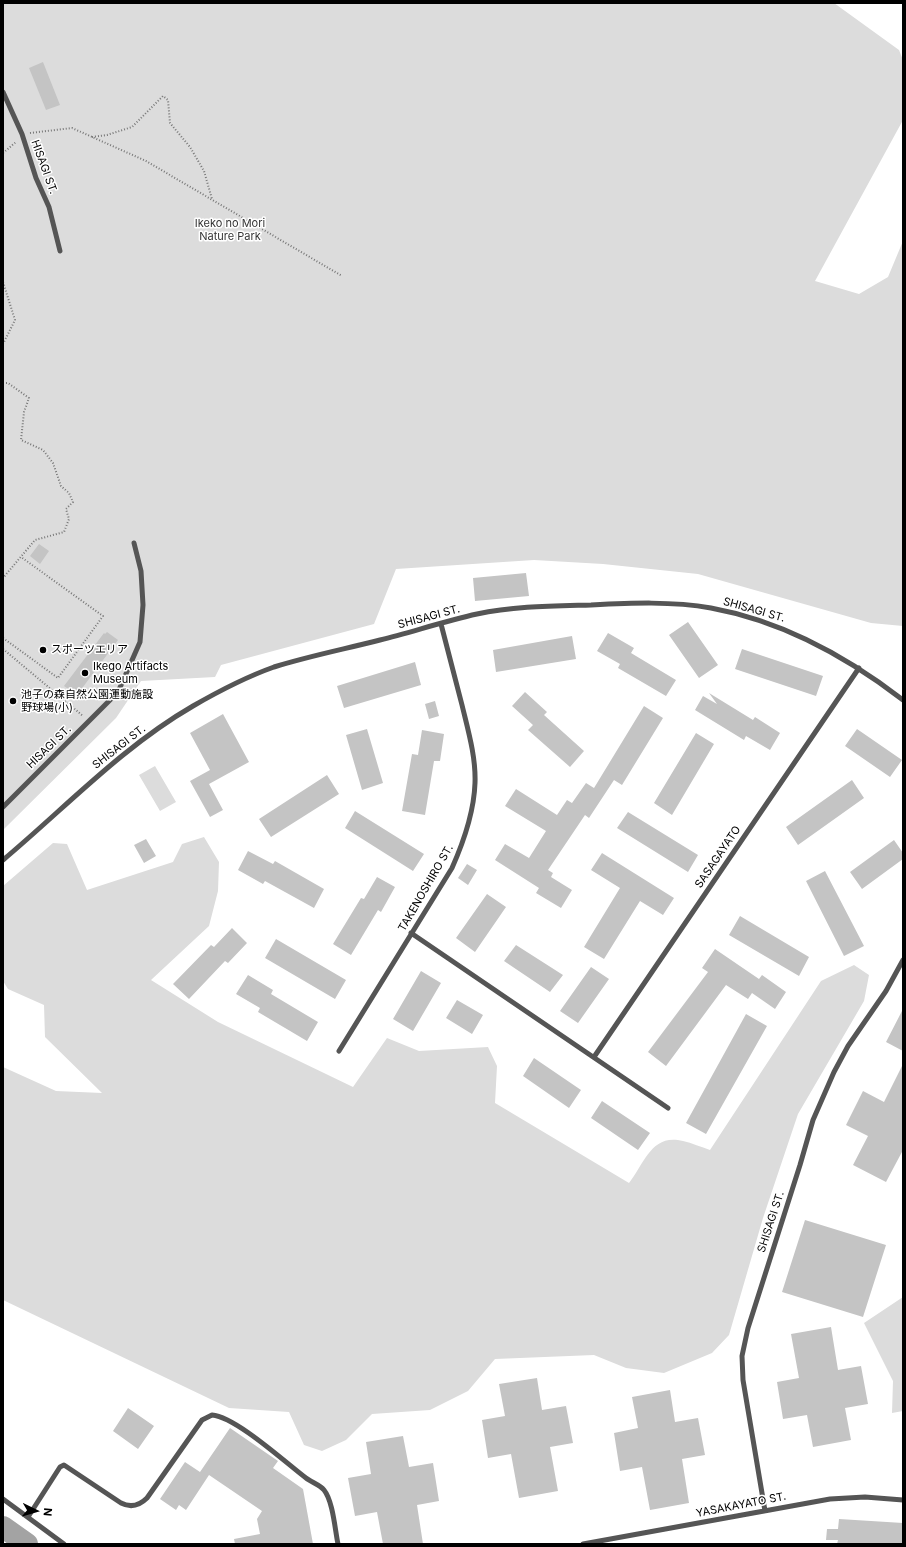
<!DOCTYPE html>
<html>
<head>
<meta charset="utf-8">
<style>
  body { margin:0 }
  #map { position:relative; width:906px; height:1547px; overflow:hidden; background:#fff; font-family:Inter,sans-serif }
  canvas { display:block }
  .frame { position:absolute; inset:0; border:4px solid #000; pointer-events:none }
  .north { position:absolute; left:16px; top:1491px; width:40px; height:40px; -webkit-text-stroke:3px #fff; paint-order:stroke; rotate:95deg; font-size:11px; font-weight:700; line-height:16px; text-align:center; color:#000 }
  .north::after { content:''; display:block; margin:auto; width:14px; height:18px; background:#000; clip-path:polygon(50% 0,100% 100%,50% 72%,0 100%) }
</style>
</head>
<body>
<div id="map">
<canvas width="906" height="1547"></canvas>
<div class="frame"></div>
<div class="north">N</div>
</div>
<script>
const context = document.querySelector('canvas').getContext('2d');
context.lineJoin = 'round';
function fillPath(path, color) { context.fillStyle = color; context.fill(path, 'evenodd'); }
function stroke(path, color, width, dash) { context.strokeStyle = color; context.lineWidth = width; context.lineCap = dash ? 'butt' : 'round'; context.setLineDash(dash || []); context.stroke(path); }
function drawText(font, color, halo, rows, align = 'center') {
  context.font = font + ' Inter,"Noto Sans JP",sans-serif'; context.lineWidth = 3; context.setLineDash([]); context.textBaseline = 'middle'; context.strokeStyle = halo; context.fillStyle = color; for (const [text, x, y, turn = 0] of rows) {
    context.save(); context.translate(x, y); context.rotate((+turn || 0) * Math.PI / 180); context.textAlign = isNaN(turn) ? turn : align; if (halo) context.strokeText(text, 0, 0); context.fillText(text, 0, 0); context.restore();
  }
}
const green = new Path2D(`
  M3 3H834L899 50 903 60V120L815 281 859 294 888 277 903 241V626L871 623 698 574 603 564 534 560 396 569 374 624 221 665 215 677 141 681 116 718 3 830Z
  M155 766 176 802 160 811 139 775Z
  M204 837 219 862 218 891 209 926 151 980 218 1022 353 1087 387 1038 419 1051 488 1047 497 1066 495 1103 629 1183C645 1162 652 1133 683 1141 692 1143 701 1147 710 1150L821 981 854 965 869 975 864 1001 798 1114 763 1218 729 1335 712 1353 664 1373 626 1368 594 1355 495 1359 468 1391 430 1410 372 1414 346 1440 322 1451 304 1445 289 1412 229 1408 3 1300V1067L56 1091 102 1093 45 1037 44 1005 8 989 3 981V886L53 843 67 844 87 890 173 862 182 844Z
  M903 1297V1411L892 1413 893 1381 864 1323Z`);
const river = new Path2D(`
  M3 1527 27 1544`);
const building = new Path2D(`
  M43 62 60 105 46 110 29 68Z
  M39 544 49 551 40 564 30 556Z
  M526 573 529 596 475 601 473 578Z
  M688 622 718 665 699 678 669 635Z
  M107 632 118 640 77 695 64 686 104 633 105 634Z
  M608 633 634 648 631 653 676 680 666 696 618 668 620 664 597 651Z
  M572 636 576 659 496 672 493 650Z
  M742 649 823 676 816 696 735 669Z
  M415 662 421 685 344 708 337 686Z
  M525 692 547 712 544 715 584 751 570 767 528 730 533 725 512 706Z
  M709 693 753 720 755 717 780 733 770 750 746 736 744 740 695 710 703 696 717 704Z
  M435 701 439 716 429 719 425 704Z
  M644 706 663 718 622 785 614 780 589 818 585 815 548 870 553 873 551 877 572 890 561 908 536 893 539 888 495 860 505 844 529 858 546 831 505 806 516 789 557 815 567 800 572 803 586 783 594 788Z
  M223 714 249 762 209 784 223 810 210 817 190 781 210 770 190 733Z
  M367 729 383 783 362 790 346 735Z
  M857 729 902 760 890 777 845 746Z
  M422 730 444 734 440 761H434L425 815 402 811 412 754 418 755Z
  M696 733 714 744 672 815 654 803Z
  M327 775 339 794 271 837 259 819Z
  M852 780 864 798 798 845 786 827Z
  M355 811 424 854 413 871 345 828Z
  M628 812 698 855 688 872 617 828Z
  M146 839 156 856 144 863 134 845Z
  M894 840 903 853V859L862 889 850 872Z
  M248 851 273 864 275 861 324 889 314 908 265 881 263 884 238 870Z
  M602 853 674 898 663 915 640 901 604 959 584 947 620 888 591 870Z
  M467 864 477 870 468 885 458 878Z
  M825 871 864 946 844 956 806 881Z
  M377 877 395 887 381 912 378 910 351 955 333 944 361 898 364 899Z
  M487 894 506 907 475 952 456 938Z
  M740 916 809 957 799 976 729 935Z
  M232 928 247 943 228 963 225 961 189 999 173 984 211 945 214 947Z
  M276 939 346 980 335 999 265 958Z
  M516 945 563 975 550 992 504 961Z
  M715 949 759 979 762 975 786 992 775 1009 752 993 748 999 726 985 666 1066 648 1052 708 972 702 968Z
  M591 967 609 979 578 1023 560 1011Z
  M421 971 441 983 413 1031 393 1019Z
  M248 975 273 990 271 994 318 1022 307 1041 258 1012 260 1008 236 994Z
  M457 1000 483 1015 472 1034 446 1018Z
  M903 1009V1051L886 1042Z
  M746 1014 767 1026 706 1134 686 1123Z
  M534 1058 581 1090 569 1108 523 1076Z
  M903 1064V1150L886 1182 853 1165 868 1136 846 1125 863 1091 884 1102Z
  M602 1101 650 1133 638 1150 591 1118Z
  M805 1220 886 1245 863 1317 782 1292Z
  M831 1327 838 1370 861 1366 868 1404 845 1408 851 1440 813 1447 807 1415 783 1419 777 1382 799 1378 791 1334Z
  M537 1378 542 1410 566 1406 573 1443 550 1447 558 1491 519 1498 511 1454 488 1458 482 1420 505 1416 499 1384Z
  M670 1390 675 1422 698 1418 705 1455 682 1459 689 1503 650 1510 642 1467 620 1471 614 1433 638 1428 632 1397Z
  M128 1408 154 1426 138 1449 113 1431Z
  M230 1428 278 1461 273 1468 303 1489 313 1544H235L234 1539 260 1534 257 1519 262 1511 209 1475 186 1510 179 1505 176 1510 160 1499 185 1462 200 1472Z
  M403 1436 409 1467 433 1463 439 1501 417 1505 423 1544H383L377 1512 355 1516 348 1478 371 1474 366 1442Z
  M839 1519 903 1523V1544H837L838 1540H826L827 1529H838Z`);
const path = new Path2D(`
  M30 133 72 128 146 161 342 276
  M92 137 107 135 132 127 163 96 168 100 170 123 190 147 204 171 212 199
  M3 153 16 142
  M3 282 15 320 3 344
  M3 383H8L29 398 24 412 21 440 43 450 53 463 61 486 69 493 73 502 66 509 69 519 64 532 35 540 3 578
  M3 638 58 678 103 616 21 557
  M3 649 83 716`);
const lane = new Path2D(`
  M3 92 22 134 36 178 49 207 60 251
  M3 807 118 692 140 642 143 605 141 571 134 543
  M3 860C65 808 122 747 193 706 219 691 246 677 274 667 309 656 345 649 380 640 412 632 445 621 477 614 514 606 553 606 591 605 631 603 672 601 711 608 782 621 846 656 903 700
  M411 933 668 1108
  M339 1051 452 868C464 841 474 813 475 783 476 757 468 730 462 705 455 678 448 651 441 624
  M594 1057 859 668
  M3 1499 64 1544
  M765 1511 743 1380 742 1356 748 1328 800 1165 813 1120 834 1072 848 1046 886 991 903 960
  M28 1517 60 1467 64 1465 121 1503C131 1508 139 1506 147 1498L202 1420 212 1415C236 1417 286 1463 306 1478 311 1482 320 1485 324 1490 333 1501 335 1530 338 1544
  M583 1544 830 1499 865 1497 903 1500`);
const markers = [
  [43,650,4,"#000"],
  [85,673,4,"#000"],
  [13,701,4,"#000"]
];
const streetNames = [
  ["HISAGI ST.",44,167,70],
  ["SHISAGI ST.",754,610,16],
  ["SHISAGI ST.",429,617,-15],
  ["HISAGI ST.",49,747,-44],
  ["SHISAGI ST.",119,747,-38],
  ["SASAGAYATO",718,857,-56],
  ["TAKENOSHIRO ST.",426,888,-60],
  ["SHISAGI ST.",771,1222,-72],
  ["YASAKAYATO ST.",741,1505,-11]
];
const parkNames = [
  ["Ikeko no Mori",230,224],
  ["Nature Park",230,237]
];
const poiNames = [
  ["スポーツエリア",51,650],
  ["Ikego Artifacts",93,667],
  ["Museum",93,680],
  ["池子の森自然公園運動施設",21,695],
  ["野球場(小)",21,708]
];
fillPath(green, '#dcdcdc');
stroke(river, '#a3a3a3', 22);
fillPath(building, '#c4c4c4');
stroke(path, '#777', 2, [1, 2]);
stroke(lane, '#555', 5);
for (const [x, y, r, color] of markers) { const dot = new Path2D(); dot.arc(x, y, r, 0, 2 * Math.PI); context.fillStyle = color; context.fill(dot); stroke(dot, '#fff', 1.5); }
drawText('11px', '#000', '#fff', streetNames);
drawText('11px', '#333', '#fff', parkNames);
drawText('11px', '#000', '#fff', poiNames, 'left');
</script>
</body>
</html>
